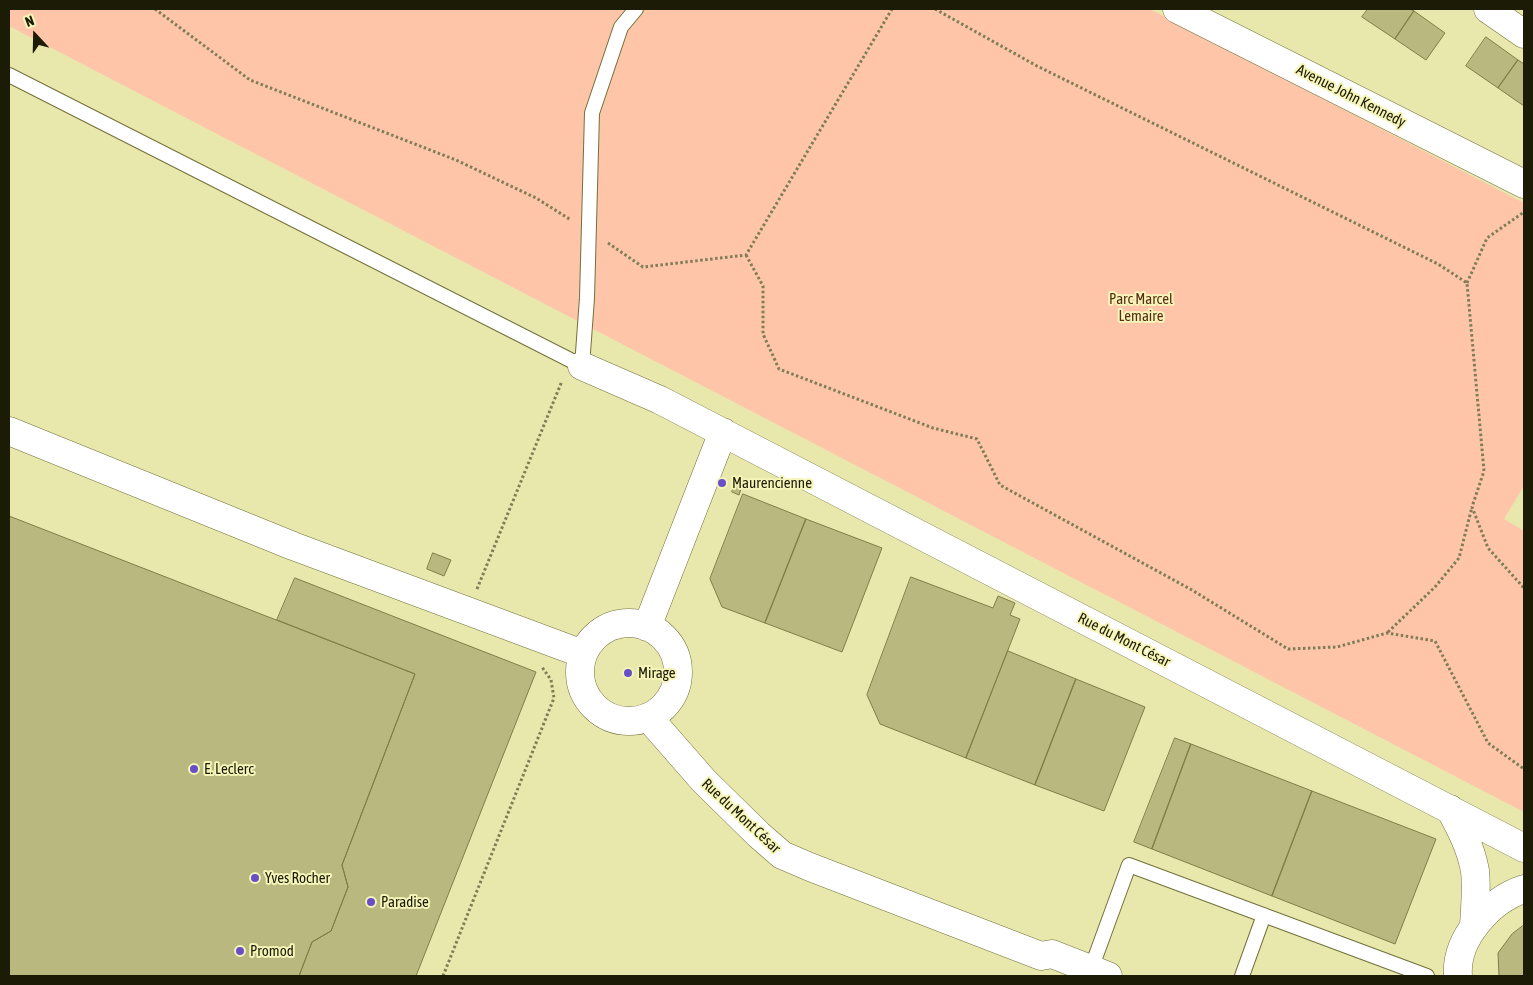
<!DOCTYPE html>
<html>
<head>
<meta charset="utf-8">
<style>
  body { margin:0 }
  #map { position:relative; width:1533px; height:985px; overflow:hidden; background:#e8e8ad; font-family:"Asap Condensed",sans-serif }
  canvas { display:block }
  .frame { position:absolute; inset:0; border:10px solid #1c1b05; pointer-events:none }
  .north { position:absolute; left:10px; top:10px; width:50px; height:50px; -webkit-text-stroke:4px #f5f5ba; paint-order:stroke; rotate:339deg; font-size:14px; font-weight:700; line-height:20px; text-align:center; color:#1c1b05 }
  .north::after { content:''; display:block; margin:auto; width:18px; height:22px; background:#1c1b05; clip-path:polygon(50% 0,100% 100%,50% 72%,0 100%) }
</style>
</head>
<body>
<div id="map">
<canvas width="1533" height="985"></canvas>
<div class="frame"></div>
<div class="north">N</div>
</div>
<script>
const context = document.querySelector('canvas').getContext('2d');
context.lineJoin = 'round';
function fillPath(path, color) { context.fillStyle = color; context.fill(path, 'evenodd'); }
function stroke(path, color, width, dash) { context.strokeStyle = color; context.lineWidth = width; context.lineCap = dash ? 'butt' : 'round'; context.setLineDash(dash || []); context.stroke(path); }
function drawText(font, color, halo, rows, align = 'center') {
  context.font = font + ' "Asap Condensed",sans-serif'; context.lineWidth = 4; context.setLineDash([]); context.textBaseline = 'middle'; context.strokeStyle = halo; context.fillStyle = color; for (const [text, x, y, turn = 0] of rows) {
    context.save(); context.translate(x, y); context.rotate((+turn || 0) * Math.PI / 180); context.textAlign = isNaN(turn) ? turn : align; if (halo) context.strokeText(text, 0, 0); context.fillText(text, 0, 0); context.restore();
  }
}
const green = new Path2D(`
  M9 9H1150L1524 203V486L1504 519 1524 531V812L9 26Z`);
const building = new Path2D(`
  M1368 9H1410L1414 11 1395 39 1362 17Z
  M1414 11 1445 33 1426 60 1395 39Z
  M1486 37 1518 60 1498 88 1466 66Z
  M1518 60 1524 64V106L1498 88Z
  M737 478 744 480 739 495 732 492Z
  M743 494 806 519 765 623 722 607 710 579Z
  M9 516 415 674 342 865 348 887 331 931 312 942 299 976H9Z
  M806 519 882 548 842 652 765 623Z
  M433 553 451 560 444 576 427 569Z
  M911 577 993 608 998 596 1015 603 1010 615 1020 619 966 758 880 724 867 695Z
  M295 578 536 672 416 976H299L312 942 331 931 348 887 342 865 415 674 277 620Z
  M1008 651 1076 679 1035 785 966 758Z
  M1076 679 1145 707 1104 811 1035 785Z
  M1175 738 1191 744 1152 849 1134 842Z
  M1191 744 1312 791 1272 896 1152 849Z
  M1312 791 1436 839 1395 944 1272 896Z
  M1523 926 1524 927V976H1499L1498 953 1512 934Z`);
const path = new Path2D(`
  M155 9 250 80 456 160 536 198 571 220
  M935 9 1037 66 1438 264 1467 283 1484 471 1472 507 1488 548 1524 588
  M608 243 643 267 746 255 892 9
  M746 255 763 286V334L779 369 933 428 977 439 1000 485 1192 590 1288 649 1337 647 1387 633 1435 641 1488 743 1524 769
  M1467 283 1487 238 1524 212
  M477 589 562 381
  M1388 632 1435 587 1459 558 1472 507
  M443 976 554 698 551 680 542 667`);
const service = new Path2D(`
  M9 75 582 366 587 298 592 113 621 27 636 9
  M1091 969 1129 865 1427 976
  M1242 976 1264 915`);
const minor = new Path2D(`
  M1177 9 1524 184
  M1488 9 1524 34
  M582 366 660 400 1524 848
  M9 431 293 546 583 654
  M580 672a49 49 0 1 1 98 0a49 49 0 1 1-98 0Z
  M647 627 723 432
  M648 717 704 781 759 835 782 855 810 867 1041 956 1052 954 1108 976
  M1450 809C1461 829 1471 848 1475 871 1477 888 1475 908 1474 926
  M1458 976C1455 939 1490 900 1524 889`);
const markers = [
  [722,483,5,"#684fc8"],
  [628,673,5,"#684fc8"],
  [194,769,5,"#684fc8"],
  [255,878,5,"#684fc8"],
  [371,902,5,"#684fc8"],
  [240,951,5,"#684fc8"]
];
const streetNames = [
  ["Avenue John Kennedy",1351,96,27],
  ["Rue du Mont César",1124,640,27],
  ["Rue du Mont César",741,816,43]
];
const parkNames = [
  ["Parc Marcel",1141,299],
  ["Lemaire",1141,316]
];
const poiNames = [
  ["Maurencienne",732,483],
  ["Mirage",638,673],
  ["E. Leclerc",204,769],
  ["Yves Rocher",265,878],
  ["Paradise",381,902],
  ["Promod",250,951]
];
fillPath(green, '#fec5a9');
fillPath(building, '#b8b87f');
stroke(building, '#7f7e47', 1);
stroke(service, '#72713b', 16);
stroke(minor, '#72713b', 29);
stroke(path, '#7e7d56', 3, [2.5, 2.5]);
stroke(service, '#fff', 14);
stroke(minor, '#fff', 28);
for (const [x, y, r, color] of markers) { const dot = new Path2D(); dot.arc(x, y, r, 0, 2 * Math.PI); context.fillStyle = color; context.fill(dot); stroke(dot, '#f5f5ba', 2); }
drawText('15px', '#1c1b05', '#f5f5ba', streetNames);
drawText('15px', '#592c13', '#f5f5ba', parkNames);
drawText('15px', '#1c1b05', '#f5f5ba', poiNames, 'left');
</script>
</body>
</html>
